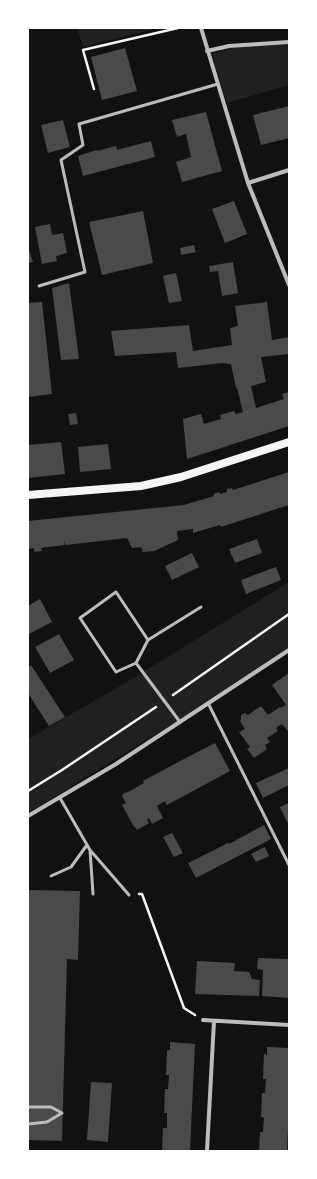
<!DOCTYPE html>
<html>
<head>
<meta charset="utf-8">
<style>
  body { margin:0 }
  #map { position:relative; width:317px; height:1179px; overflow:hidden; background:#111; font-family:Karla,sans-serif }
  canvas { display:block }
  .frame { position:absolute; inset:0; border:29px solid #fff; pointer-events:none }
</style>
</head>
<body>
<div id="map">
<canvas width="317" height="1179"></canvas>
<div class="frame"></div>
</div>
<script>
const context = document.querySelector('canvas').getContext('2d');
context.lineJoin = 'round';
function fillPath(path, color) { context.fillStyle = color; context.fill(path, 'evenodd'); }
function stroke(path, color, width, dash) { context.strokeStyle = color; context.lineWidth = width; context.lineCap = dash ? 'butt' : 'round'; context.setLineDash(dash || []); context.stroke(path); }
const green = new Path2D(`
  M77 28H158L83 47Z
  M289 44V85L227 103 212 54 230 48Z
  M289 582V648L185 716 28 813V739L132 679Z`);
const building = new Path2D(`
  M125 48 137 91 102 100 91 57Z
  M289 106V138L261 145 253 115Z
  M206 112 222 171 182 182 176 162 191 157 186 134 177 137 172 120Z
  M63 120 70 147 48 153 41 125Z
  M151 141 155 157 83 176 78 156 97 150V151L116 146 117 150Z
  M234 201 247 234 225 243 212 209Z
  M143 211 153 263 102 275 89 222Z
  M50 224 52 235 63 233 67 253 56 256 57 261 42 264 35 227Z
  M194 245 196 252 181 255 180 248Z
  M28 247 33 262 28 263Z
  M233 262 238 293 222 296 218 271 210 272 209 266Z
  M176 273 182 301 169 303 163 276Z
  M69 283 79 359 61 360 52 288Z
  M42 302 52 394 28 397V303Z
  M267 302 272 340 289 337V354L261 357 266 382 251 386 256 408 284 399 282 394 289 392V426L187 459 183 419 201 414 204 424 221 419 220 415 234 411 236 414 243 412 237 388H236L231 364 222 363 178 368 176 352 115 356 111 331 189 325 193 351 232 345 230 328 238 326 235 306Z
  M76 413 78 424 70 425 68 414Z
  M61 442 65 474 28 478V445Z
  M108 444 111 469 80 472 78 447Z
  M289 472V505L221 527 220 525 193 533V529L177 531 178 540 154 551 143 552 141 547 132 548 127 538 65 545 64 540V545L41 548 42 551 34 552V548L28 549V521L184 505 214 496V494L219 492 220 494 227 492V489L232 488 233 490Z
  M257 539 262 553 235 563 229 549Z
  M192 553 199 567 172 580 165 566Z
  M276 567 281 580 246 594 241 580Z
  M40 599 52 622 29 634 28 606Z
  M59 634 74 660 50 673 35 647Z
  M31 665 65 717 49 726 28 693V668Z
  M289 673V732L282 724 276 728 278 731 267 738 270 742 265 745 267 749 254 758 247 749 250 747 239 732 245 729 240 721 241 720V715L245 713 248 715 261 706 268 715 280 707 281 708 286 705 272 685Z
  M215 743 230 771 167 805 165 801 157 806 163 818 152 824 149 818 147 820 149 823 137 830 135 827H134L122 805 126 803 122 796 123 794 132 790 144 783 143 781 184 759Z
  M289 768V785L263 798 256 783Z
  M289 803V826L280 807Z
  M264 825 271 839 196 878 188 863 228 843 229 844Z
  M172 833 183 853 174 857 163 837Z
  M265 847 269 856 256 862 251 854Z
  M28 890 80 891 78 960 67 959 62 1141 28 1140Z
  M258 958 289 959V998L262 996 263 970 257 969Z
  M197 961 235 963 234 971 249 972 252 979 260 980 259 996 195 994Z
  M170 1042 195 1044 190 1151H162L163 1128H167V1113H164L165 1089H168L169 1075H166L167 1050H170Z
  M267 1047 289 1048V1105L287 1151H259L260 1132H263L264 1118 261 1117 262 1093H265L266 1079H263L264 1054 267 1055Z
  M91 1082 112 1083 108 1142 87 1140Z`);
const path = new Path2D(`
  M94 89 83 50 178 28
  M173 695 289 614
  M28 791 62 770 156 707
  M139 894H142L184 1008 195 1015`);
const service = new Path2D(`
  M39 286 85 272 61 160 83 145 79 124 218 84
  M148 640 116 592 80 618 116 672 136 663 180 722
  M136 663 148 640 201 607
  M208 703 289 865
  M60 798 90 850 129 895
  M90 850 93 894
  M51 876 71 867 87 845
  M28 1107H51L62 1113
  M28 1124 47 1122 62 1113`);
const minor = new Path2D(`
  M201 28 248 183 289 285
  M207 51 229 46 289 42
  M248 183 289 170
  M28 816 116 764 289 650
  M203 1020 289 1025
  M207 1151 214 1021`);
const secondary = new Path2D(`
  M28 495 141 486 181 477 289 442`);
fillPath(green, '#202020');
fillPath(building, '#4a4a4a');
stroke(path, '#f5f5f5', 2.5);
stroke(service, '#bcbcbc', 3);
stroke(minor, '#bcbcbc', 4);
stroke(secondary, '#f5f5f5', 8);
</script>
</body>
</html>
